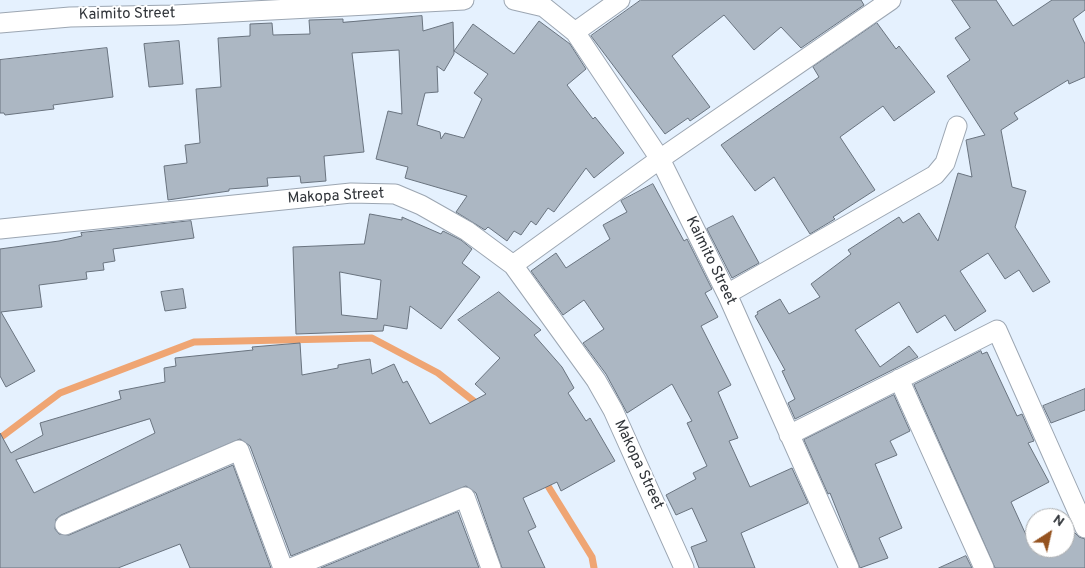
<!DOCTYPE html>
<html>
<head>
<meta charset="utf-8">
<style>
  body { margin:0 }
  #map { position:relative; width:1085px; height:568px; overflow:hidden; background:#e5f1fe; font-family:Overpass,sans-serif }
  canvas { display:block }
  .north { position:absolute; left:1025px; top:508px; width:50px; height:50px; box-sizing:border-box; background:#fff; border:1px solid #acaeb0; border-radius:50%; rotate:35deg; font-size:14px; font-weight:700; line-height:20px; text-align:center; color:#303439 }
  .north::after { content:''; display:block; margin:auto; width:18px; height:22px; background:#955320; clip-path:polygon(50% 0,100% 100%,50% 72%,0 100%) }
</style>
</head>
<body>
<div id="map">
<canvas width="1085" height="568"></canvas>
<div class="north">N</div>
</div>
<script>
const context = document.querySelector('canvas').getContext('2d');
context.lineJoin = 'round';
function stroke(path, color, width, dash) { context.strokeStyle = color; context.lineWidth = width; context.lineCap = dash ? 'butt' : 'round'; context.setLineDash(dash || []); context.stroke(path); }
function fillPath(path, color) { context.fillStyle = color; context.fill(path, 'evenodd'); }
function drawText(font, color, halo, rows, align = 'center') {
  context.font = font + ' Overpass,sans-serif'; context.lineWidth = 4; context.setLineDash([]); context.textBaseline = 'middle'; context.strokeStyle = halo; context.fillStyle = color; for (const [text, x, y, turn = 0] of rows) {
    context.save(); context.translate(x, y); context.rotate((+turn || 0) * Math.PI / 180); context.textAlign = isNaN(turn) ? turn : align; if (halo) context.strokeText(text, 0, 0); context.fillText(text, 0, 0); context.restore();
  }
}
const stream = new Path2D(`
  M0 438 60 393 194 342 372 338 438 373 480 406
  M543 478 592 557 594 568`);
const building = new Path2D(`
  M641 0H861L864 5 801 48 781 27 754 50 724 15 672 56 710 107 690 121 688 118 665 134 591 36Z
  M952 0H996L1013 26 1052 0H1085V10L1073 19 1085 44V77L1069 84 1068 80 1014 113 1018 119 1001 130 1012 187 1026 191 1015 227 1050 282 1033 292 1019 270 1005 279 988 253 960 271 986 311 955 331 945 315 917 333 899 302 855 330 880 367 909 346 918 357 795 419 788 403 795 399 782 371 785 370 755 316 758 314 757 312 780 299 789 314 820 297 811 284 851 254 848 250 899 217 903 223 919 213 938 241 958 173 972 177 966 140 985 135 947 76 970 60 955 38 970 28Z
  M422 16 423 31 453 22 454 54 444 71 437 66 438 92 425 93 417 125 440 132 441 139 445 133 464 138 482 99 474 93 488 74 454 51 473 24 514 54 539 21 570 44 586 69 567 85 593 119 595 117 624 153 594 178 586 168 554 212 548 208 536 225 531 221 521 235 514 231 507 241 488 227 485 230 456 212 467 196 405 178 408 167 376 159 388 111 402 114 399 50 352 53 364 152 324 156 326 181 301 183 300 176 267 178 268 186 229 189V191L168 200 164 166 187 163 185 145 200 143 196 89 221 87 218 38 250 36V24L272 23 273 35 310 34 309 20 343 19V22Z
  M877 23 896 49 899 46 935 92 894 121 883 106 840 137 875 190 833 217 835 219 810 234 774 177 755 191 721 145 819 77 813 67Z
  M179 41 183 84 149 87 144 44Z
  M107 48 113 97 53 105 54 109 5 115 4 113H0V60Z
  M653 184 684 241 687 239 712 289 705 293 718 317 701 326 731 385 718 392 738 438 729 441 750 487 792 468 808 503 741 533 755 568H699L691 547 707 541 692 508 676 515 666 495 696 479 693 473 707 466 687 423 692 421 672 384 627 413 606 374 583 343 604 329 584 300 563 315 531 271 556 253 566 268 610 239 603 225 627 212 621 201Z
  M370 214 402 220V217L441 234 443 231 461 240 472 249 462 263 480 277 441 329 410 306 407 329 384 325 383 331 296 334 293 247 364 244ZM340 272 381 280 377 319 342 315Z
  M733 216 759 263 732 278 707 229Z
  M191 221 194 238 113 249 115 261 103 263 104 270 86 272 87 279 39 285 42 307 1 312 35 371 6 387 0 376V249L59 241 82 236 81 233Z
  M183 289 186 308 165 311 161 292Z
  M499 292 541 330 534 335 562 367 574 388 568 393 586 421 590 418 615 461 561 491 557 482 523 498 536 527 528 531 545 568H502L476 493 466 486 291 556 250 446 240 439 61 515 56 519 55 529 59 534 69 535 233 465 271 568H190L180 544 118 568H0V433L11 453 43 435 40 423 121 399 119 391 165 382 164 368 176 366 175 358 253 350 252 347 300 343 302 375 338 368V365L370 359 372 374 394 364 403 383 407 381 430 424 486 394 475 384 500 358 458 320ZM150 419 155 433 34 493 16 460Z
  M981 351 982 354 987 352 1017 416 1022 414 1034 441 1028 443 1049 482 1011 502 1032 548H1065V537L1075 533 1079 537 1085 539V568H995L914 385Z
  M1085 389V410L1051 423 1043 406Z
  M894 395 910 431 890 441 897 455 875 464 902 528 879 538 888 558 860 568 830 493 828 494 804 440Z
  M458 512 479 568H321Z
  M966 556 972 568H939Z`);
const street = new Path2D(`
  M514 0 544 7 575 32 660 159 727 294 849 568
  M0 23 70 17 175 15 464 0
  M575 32 620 0
  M0 229 351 193 395 194 421 205 467 231 513 265 596 380 613 410 684 568
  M513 265 660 159 891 0
  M727 294 935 175 945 163 957 126
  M899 379 984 568
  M789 435 997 330 1085 528
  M65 525 239 450 283 568
  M291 568 465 497 491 568`);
const streetNames = [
  ["Kaimito Street",127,15,-1],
  ["Makopa Street",336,197,-3],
  ["Kaimito Street",710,261,64],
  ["Makopa Street",638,465,65]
];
stroke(stream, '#efa573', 7);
fillPath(building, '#acb7c3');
stroke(building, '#69737f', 1);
stroke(street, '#9ca6b2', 21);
stroke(street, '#fff', 19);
drawText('15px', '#303439', '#fff', streetNames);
</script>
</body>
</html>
